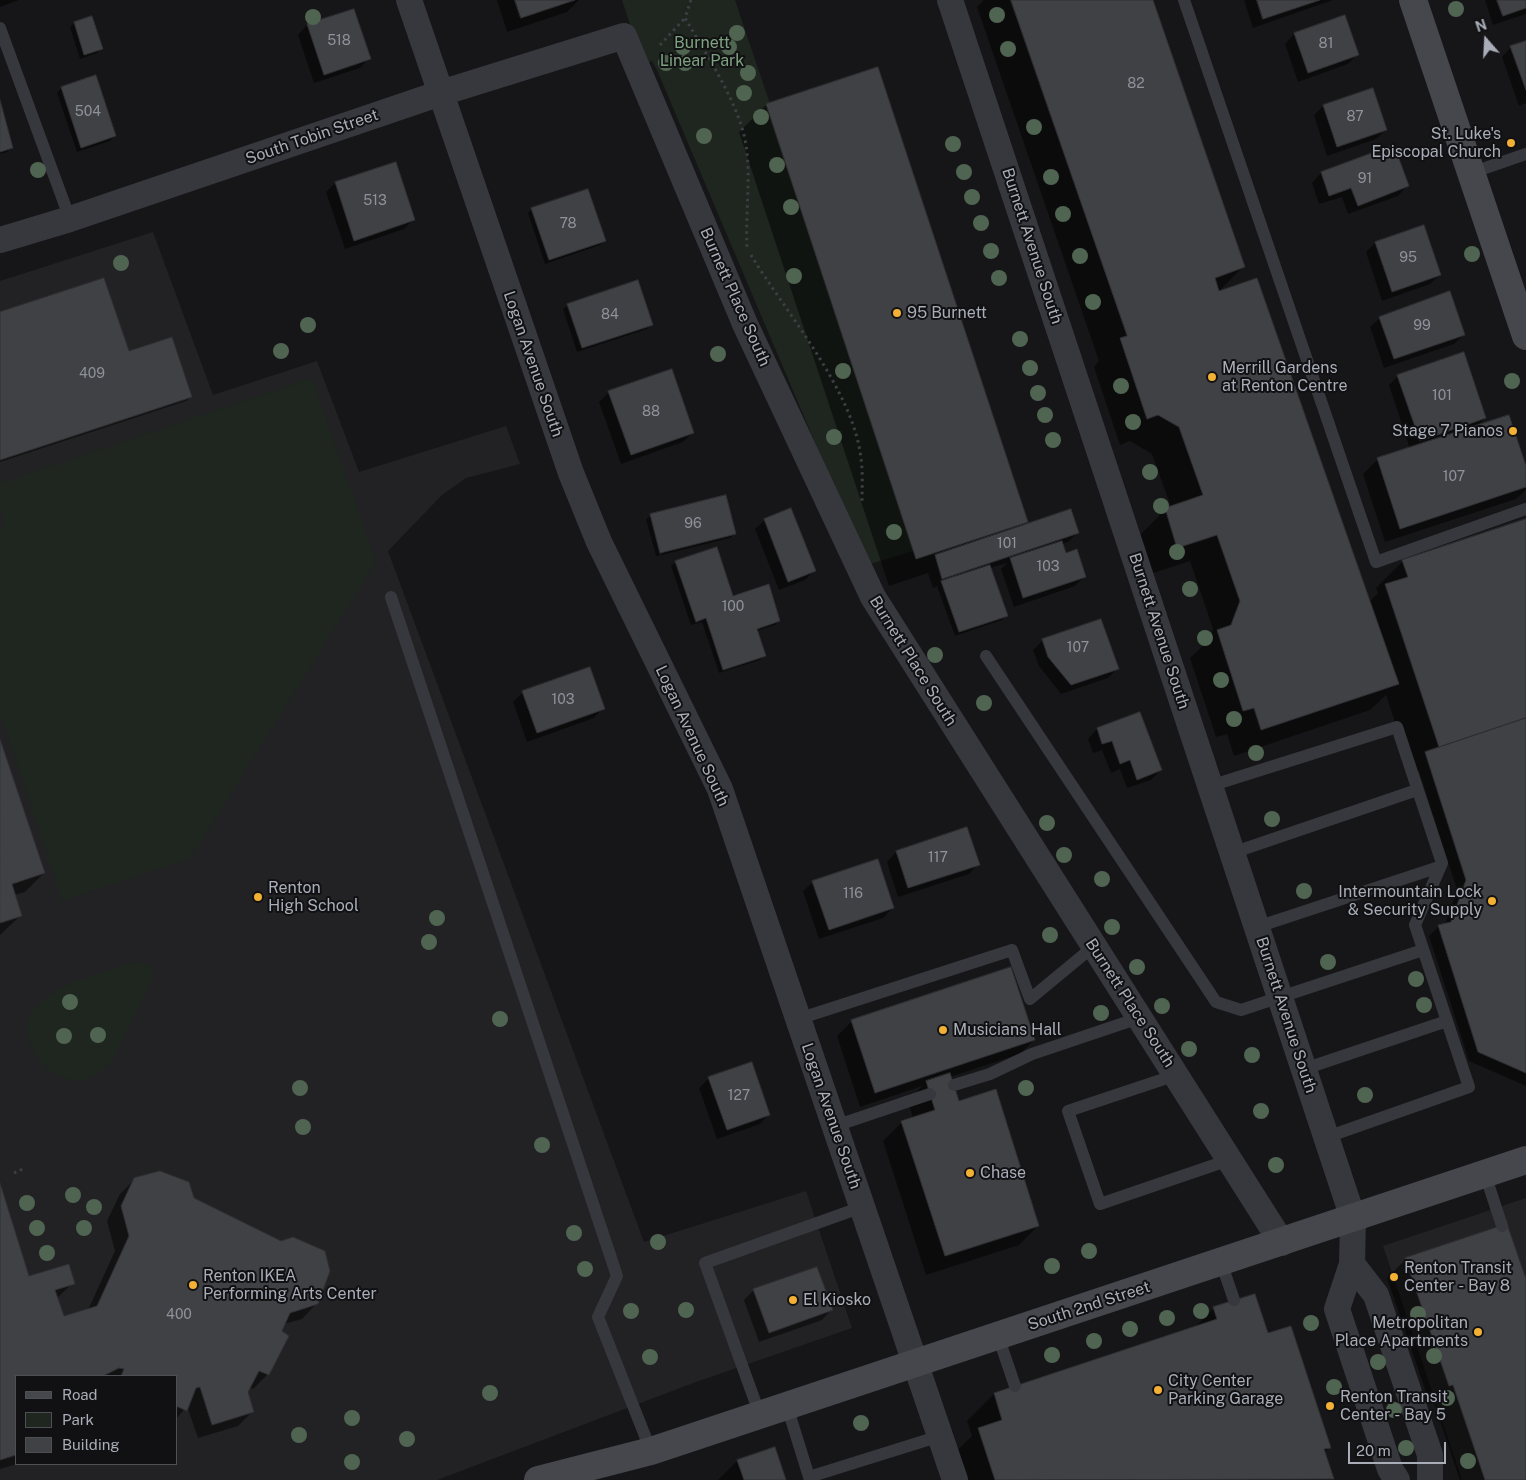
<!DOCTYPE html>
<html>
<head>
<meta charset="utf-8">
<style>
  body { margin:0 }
  #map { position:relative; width:1526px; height:1480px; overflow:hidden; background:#161618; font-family:"Public Sans",sans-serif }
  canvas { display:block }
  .legend { position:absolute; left:15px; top:1375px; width:162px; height:90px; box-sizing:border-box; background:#111113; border:1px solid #4d4f55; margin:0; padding:6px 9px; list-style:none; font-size:15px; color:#a8adb8 }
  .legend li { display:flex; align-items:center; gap:10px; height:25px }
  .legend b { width:25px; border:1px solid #4d4f55 }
  .north { position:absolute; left:1461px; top:15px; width:50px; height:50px; -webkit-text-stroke:4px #111113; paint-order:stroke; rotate:341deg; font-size:14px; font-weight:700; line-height:20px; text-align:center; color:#a8adb8 }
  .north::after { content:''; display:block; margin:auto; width:18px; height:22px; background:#a8adb8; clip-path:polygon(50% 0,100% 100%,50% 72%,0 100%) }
  .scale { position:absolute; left:1348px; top:1442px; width:98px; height:22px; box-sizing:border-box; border:2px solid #a8adb8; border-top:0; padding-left:6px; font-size:15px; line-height:18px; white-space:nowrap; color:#a8adb8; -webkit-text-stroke:4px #111113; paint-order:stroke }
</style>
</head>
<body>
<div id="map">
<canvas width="1526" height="1480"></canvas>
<ul class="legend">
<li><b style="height:6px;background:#45474d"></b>Road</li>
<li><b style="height:14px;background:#1e261f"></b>Park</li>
<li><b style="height:14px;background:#404145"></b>Building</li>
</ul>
<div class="north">N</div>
<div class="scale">20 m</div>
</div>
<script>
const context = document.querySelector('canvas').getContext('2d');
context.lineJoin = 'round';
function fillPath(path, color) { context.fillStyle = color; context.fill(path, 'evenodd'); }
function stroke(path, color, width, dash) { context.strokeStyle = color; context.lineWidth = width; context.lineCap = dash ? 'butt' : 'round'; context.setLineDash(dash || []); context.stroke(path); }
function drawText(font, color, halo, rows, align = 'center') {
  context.font = font + ' "Public Sans",sans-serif'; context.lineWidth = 4; context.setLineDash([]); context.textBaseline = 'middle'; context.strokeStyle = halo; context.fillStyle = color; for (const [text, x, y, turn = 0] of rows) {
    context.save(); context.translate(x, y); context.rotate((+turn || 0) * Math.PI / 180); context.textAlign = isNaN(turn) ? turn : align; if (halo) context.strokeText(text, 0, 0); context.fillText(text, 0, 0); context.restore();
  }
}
const built = new Path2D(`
  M153 232 213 395 317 361 359 472 506 426 520 464 466 478 442 495 388 551 644 1242 806 1191 852 1328 696 1382 437 1480H0V281ZM16 1376H176V1464H16Z
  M1526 1198V1480H1462L1383 1246Z`);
const green = new Path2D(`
  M622 0H735L920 549 867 565 657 70 652 61 643 64Z
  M312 378 376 562 190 859 62 901 0 713V528L5 525 0 507V483Z
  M135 962C144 962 148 964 153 972L151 983 114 1058 105 1069 81 1082C58 1078 45 1071 33 1050 2 993 99 975 135 962Z`);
const shadow = new Path2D(`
  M0 0H19L0 7Z
  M497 0H579L567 12 507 32Z
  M984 0H1152L1243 267 1218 292 1369 602 1378 593 1376 588 1403 561 1526 520V1086L1469 1061 1429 936 1439 926 1445 925 1457 890 1419 771 1412 773 1386 695 1370 710 1234 756 1227 734 1216 737 1190 658 1210 639 1213 629 1190 561 1150 574 1139 536 1166 509 1171 507 1152 454 1130 441 1120 445 1094 367 1099 361 977 7Z
  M1244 0H1333L1253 28Z
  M1485 0H1526V14L1493 25Z
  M353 10 369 58 360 68 314 83 298 35 307 25Z
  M1344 16 1358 54 1348 64 1298 82 1285 44 1294 34Z
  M74 23 101 49 97 53 80 59 70 27Z
  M1526 42V103L1519 106 1502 57 1511 47Z
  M95 77 115 136 110 141 77 152 57 93 61 88Z
  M0 105 12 148 7 152 0 154Z
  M766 105 1027 522 1021 527 1078 532 1068 542 1062 544 1065 554 1085 576 1075 586 1014 607 1001 569 1007 563 990 568 1006 615 1002 620 955 636 937 586 933 588 928 573 889 586 739 132Z
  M1323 106 1386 130 1376 139 1327 156 1314 115Z
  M1393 147 1407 186 1398 196 1348 214 1342 197 1319 204 1312 183 1321 173Z
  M335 183 414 219 404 229 345 249 326 192Z
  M532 209 604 240 600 245 545 264 528 213Z
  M1375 243 1440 275 1430 284 1382 301 1366 252Z
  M568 305 651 325 647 329 577 352 563 309Z
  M0 313 191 397 186 401 0 462Z
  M1380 318 1464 335 1454 344 1384 368 1370 327Z
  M1398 376 1485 418 1475 428 1526 470V490L1516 499 1385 542 1363 474 1377 460 1410 449 1389 385Z
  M609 392 692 433 683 442 621 464 599 402Z
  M651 515 734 534 730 538 662 555Z
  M650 516 660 556H656L646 519Z
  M765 520 814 571 805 580 779 590 755 529Z
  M676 562 732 598 779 621 775 625 756 631 764 655 760 660 719 673 702 622 691 625 671 566Z
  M1043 640 1117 669 1108 678 1061 694 1039 666 1033 650Z
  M523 692 603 708 594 718 527 742 513 702Z
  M1097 729 1161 770 1151 780 1127 788 1120 769 1111 773 1102 750 1093 753 1088 739Z
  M0 742 44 873 25 892 14 895 21 915 0 935Z
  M966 829 978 864 969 874 898 897 887 862 896 852Z
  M813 882 893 908 883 918 819 939 803 891Z
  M1010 968 1034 1040 1020 1054 950 1077 958 1103 1038 1226 1019 1245 926 1275 883 1141 902 1122 913 1118 908 1101 922 1086 860 1107 837 1036 851 1022Z
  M709 1078 769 1114 760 1124 717 1139 699 1088Z
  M135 1179 193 1199 316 1304 302 1319 284 1324 268 1374 253 1389 249 1387 247 1392 252 1412 238 1426 198 1438 187 1406 176 1419V1376H16L17 1464 0 1469V1187L29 1277 73 1283 56 1299 63 1318 88 1310 115 1251 107 1221 120 1194Z
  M1406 1259 1526 1283V1480H1460L1434 1403 1430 1404 1387 1278Z
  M754 1290 831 1310 822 1320 759 1342 744 1300Z
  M1214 1308 1267 1335 1330 1447 1324 1453 1332 1478 1331 1480H959L951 1456 972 1436 967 1421 994 1394 1194 1328Z
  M737 1461 785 1480H718Z`);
const building = new Path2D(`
  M515 0H575L521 18Z
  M1011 0H1153L1245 267 1215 278 1219 291 1257 278 1399 684 1261 730 1254 708 1243 711 1217 630 1231 625 1240 601 1217 535 1177 548 1165 508 1203 495 1179 427 1158 415 1147 419 1120 338 1127 336Z
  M1257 0H1320L1263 19Z
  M1497 0H1526V8L1503 16Z
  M354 9 371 59 324 75 307 24Z
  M1345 15 1359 55 1308 73 1294 33Z
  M92 16 103 49 84 55 74 22Z
  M1526 41V90L1510 46Z
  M878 67 1028 522 916 559 766 104Z
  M96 75 116 136 81 148 61 87Z
  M1373 88 1387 130 1337 147 1323 105Z
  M0 100 13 148 0 152Z
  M1394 145 1409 186 1358 206 1351 188 1329 196 1321 172Z
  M396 162 415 220 354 241 335 182Z
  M588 189 606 241 549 260 531 208Z
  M1424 225 1441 275 1392 292 1375 242Z
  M104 278 129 351 172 337 192 397 0 460V312Z
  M638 280 653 325 582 348 567 304Z
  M1450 291 1465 335 1394 359 1379 317Z
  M1464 352 1486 418 1420 441 1397 375Z
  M672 369 694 433 631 455 608 391Z
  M1509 415 1526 466V487L1400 529 1377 458Z
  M726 495 736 534 660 553 650 514Z
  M791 508 816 571 788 582 764 519Z
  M1071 509 1079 533 942 579 935 555Z
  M1526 519V718L1439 747 1385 584 1408 577 1402 560Z
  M1062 541 1066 553 1077 549 1086 577 1023 598 1010 558Z
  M717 547 733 596 769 584 780 621 757 629 766 656 723 670 706 618 696 622 675 561Z
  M990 565 1008 616 959 632 941 581Z
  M1101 619 1119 669 1071 685 1048 657 1042 639Z
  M590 667 605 709 537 733 522 691Z
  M1140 712 1162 770 1137 780 1130 760 1120 764 1112 741 1102 744 1097 728Z
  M1526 718V1073L1478 1052 1438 925 1451 922 1466 880 1425 752Z
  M0 739 45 873 12 884 22 916 0 923Z
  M967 827 980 865 908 888 896 851Z
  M878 859 894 908 829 930 812 881Z
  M1011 967 1035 1040 875 1093 851 1020Z
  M752 1062 770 1115 727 1130 708 1077Z
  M950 1073 959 1101 996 1089 1039 1226 945 1256 901 1121 935 1110 926 1081Z
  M160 1171 189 1182 194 1198 281 1241 293 1237 325 1251 330 1271 318 1304 290 1313 282 1331 289 1336 269 1375 259 1371 248 1392 254 1412 212 1425 200 1387 196 1388 187 1411 176 1406V1376H121L124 1369 119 1368 103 1376H16V1455L0 1460V1183L29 1276 69 1264 75 1284 55 1290 64 1316 97 1306 129 1236 121 1206 134 1178Z
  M1507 1224 1526 1279V1480H1485L1453 1385 1449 1386 1405 1258Z
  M817 1267 833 1310 769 1333 753 1289Z
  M1255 1294 1268 1333 1291 1326 1331 1448 1324 1449 1334 1479 995 1480 978 1428 1002 1420 994 1393 1217 1319 1213 1307Z
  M775 1447 786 1480H744L737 1460Z`);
const path = new Path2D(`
  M691 0 685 18C706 54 731 91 743 131 753 168 745 209 747 247
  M660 45 685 18
  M751 255C786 313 854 391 861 459 863 472 862 487 862 501
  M14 1173 23 1169`);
const lane = new Path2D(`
  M1184 0 1376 562 1526 509
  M0 28 70 219
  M1471 173 1526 154
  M391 597 617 1276 598 1317 651 1451
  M986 656 1216 1002 1241 1010 1423 950
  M1210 786 1397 727 1442 863 1415 925 1469 1087 1327 1137
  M1232 853 1417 790
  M1257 927 1439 867
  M798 1019 1012 950 1030 999 1094 946
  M1304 1069 1447 1021
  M1176 1075 1068 1111 1100 1204 1229 1160
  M954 1085 990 1074 1032 1054 1139 1018
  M835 1126 930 1094
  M1485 1174 1502 1226
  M1221 1262 1234 1300
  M998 1336 1015 1386
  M787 1406 809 1477 940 1436
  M760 1415 705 1263 862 1207`);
const street = new Path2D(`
  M409 0 571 473 599 542 720 789 955 1480
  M950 0 1353 1218 1352 1264 1337 1309 1390 1469 1397 1480
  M0 240 70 219 441 93 624 36 745 324 873 597 1282 1243
  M1352 1264 1376 1295 1430 1455V1480`);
const secondary = new Path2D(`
  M1413 0 1526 336
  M538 1480 651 1451 1526 1160`);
const trees = [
  [1456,9],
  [997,15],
  [313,17],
  [737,33],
  [683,47],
  [729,47],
  [1008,49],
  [666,63],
  [685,63],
  [748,73],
  [744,93],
  [761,117],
  [1034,127],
  [704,136],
  [953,144],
  [777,165],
  [38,170],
  [964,172],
  [1051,177],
  [972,197],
  [791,207],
  [1063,214],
  [981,223],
  [991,251],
  [1472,254],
  [1080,256],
  [121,263],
  [794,276],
  [999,278],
  [1093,302],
  [308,325],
  [1020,339],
  [281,351],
  [718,354],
  [1030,368],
  [843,371],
  [1512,381],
  [1121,386],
  [1038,393],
  [1045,415],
  [1133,422],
  [834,437],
  [1053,440],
  [1150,472],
  [1161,506],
  [894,532],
  [1177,552],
  [1190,589],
  [1205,638],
  [935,655],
  [1221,680],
  [984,703],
  [1234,719],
  [1256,753],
  [1272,819],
  [1047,823],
  [1064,855],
  [1102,879],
  [1304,891],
  [437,918],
  [1112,927],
  [1050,935],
  [429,942],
  [1328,962],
  [1137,967],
  [1416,979],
  [70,1002],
  [1424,1005],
  [1162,1006],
  [1101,1013],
  [500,1019],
  [98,1035],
  [64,1036],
  [1189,1049],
  [1252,1055],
  [300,1088],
  [1026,1088],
  [1365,1095],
  [1261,1111],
  [303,1127],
  [542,1145],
  [1276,1165],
  [73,1195],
  [27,1203],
  [94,1207],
  [37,1228],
  [84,1228],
  [574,1233],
  [658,1242],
  [1089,1251],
  [47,1253],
  [1052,1266],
  [585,1269],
  [686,1310],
  [631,1311],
  [1201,1311],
  [1418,1314],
  [1167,1318],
  [1311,1323],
  [1130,1329],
  [1094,1341],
  [1052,1355],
  [1434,1356],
  [650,1357],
  [1378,1362],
  [1334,1387],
  [490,1393],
  [1447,1398],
  [1394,1410],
  [352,1418],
  [861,1423],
  [299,1435],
  [407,1439],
  [1406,1448],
  [1468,1461],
  [352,1462]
];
const markers = [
  [1511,143,5,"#f2b134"],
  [897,313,5,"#f2b134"],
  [1212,377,5,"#f2b134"],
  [1513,431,5,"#f2b134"],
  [258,897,5,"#f2b134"],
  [1492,901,5,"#f2b134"],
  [943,1030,5,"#f2b134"],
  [970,1173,5,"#f2b134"],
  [1394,1277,5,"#f2b134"],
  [193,1285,5,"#f2b134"],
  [793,1300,5,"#f2b134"],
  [1478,1332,5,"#f2b134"],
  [1158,1390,5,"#f2b134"],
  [1330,1406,5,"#f2b134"]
];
const numberNames = [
  ["518",339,41],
  ["81",1326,44],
  ["82",1136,84],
  ["504",88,112],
  ["87",1355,117],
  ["91",1365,179],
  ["513",375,201],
  ["78",568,224],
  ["95",1408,258],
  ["84",610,315],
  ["99",1422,326],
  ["409",92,374],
  ["101",1442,396],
  ["88",651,412],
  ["107",1454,477],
  ["96",693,524],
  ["101",1007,544],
  ["103",1048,567],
  ["100",733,607],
  ["107",1078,648],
  ["103",563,700],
  ["117",938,858],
  ["116",853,894],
  ["127",739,1096],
  ["400",179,1315]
];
const parkNames = [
  ["Burnett",702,43],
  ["Linear Park",702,61]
];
const poiNames = [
  ["St. Luke's",1501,134,"right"],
  ["Episcopal Church",1501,152,"right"],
  ["95 Burnett",907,313],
  ["Merrill Gardens",1222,368],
  ["at Renton Centre",1222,386],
  ["Stage 7 Pianos",1503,431,"right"],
  ["Renton",268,888],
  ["High School",268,906],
  ["Intermountain Lock",1482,892,"right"],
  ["& Security Supply",1482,910,"right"],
  ["Musicians Hall",953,1030],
  ["Chase",980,1173],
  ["Renton Transit",1404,1268],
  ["Center - Bay 8",1404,1286],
  ["Renton IKEA",203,1276],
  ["Performing Arts Center",203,1294],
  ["El Kiosko",803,1300],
  ["Metropolitan",1468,1323,"right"],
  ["Place Apartments",1468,1341,"right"],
  ["City Center",1168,1381],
  ["Parking Garage",1168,1399],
  ["Renton Transit",1340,1397],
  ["Center - Bay 5",1340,1415]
];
const streetNames = [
  ["South Tobin Street",312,137,-19],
  ["Burnett Avenue South",1032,246,72],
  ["Burnett Place South",735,297,66],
  ["Logan Avenue South",533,364,71],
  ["Burnett Avenue South",1159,631,72],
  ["Burnett Place South",913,661,58],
  ["Logan Avenue South",692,736,65],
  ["Burnett Place South",1130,1003,57],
  ["Burnett Avenue South",1286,1015,72],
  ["Logan Avenue South",831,1116,71],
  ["South 2nd Street",1089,1306,-18]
];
fillPath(built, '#222225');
fillPath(green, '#1e261f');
fillPath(shadow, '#0007');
fillPath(building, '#404145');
stroke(building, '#303034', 1);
stroke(path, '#3d3f44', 3, [2.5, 4]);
stroke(lane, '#37383d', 12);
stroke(street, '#37383d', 26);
stroke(secondary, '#45474d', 28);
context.fillStyle = '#506452';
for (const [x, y] of trees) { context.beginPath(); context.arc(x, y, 8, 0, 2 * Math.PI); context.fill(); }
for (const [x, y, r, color] of markers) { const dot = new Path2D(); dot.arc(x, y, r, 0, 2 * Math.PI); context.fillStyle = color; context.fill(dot); stroke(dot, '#111113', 2); }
drawText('14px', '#8e929b', null, numberNames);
drawText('16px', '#7fa381', '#111113', parkNames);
drawText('16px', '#a8adb8', '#111113', poiNames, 'left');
drawText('16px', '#a8adb8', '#111113', streetNames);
</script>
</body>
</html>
